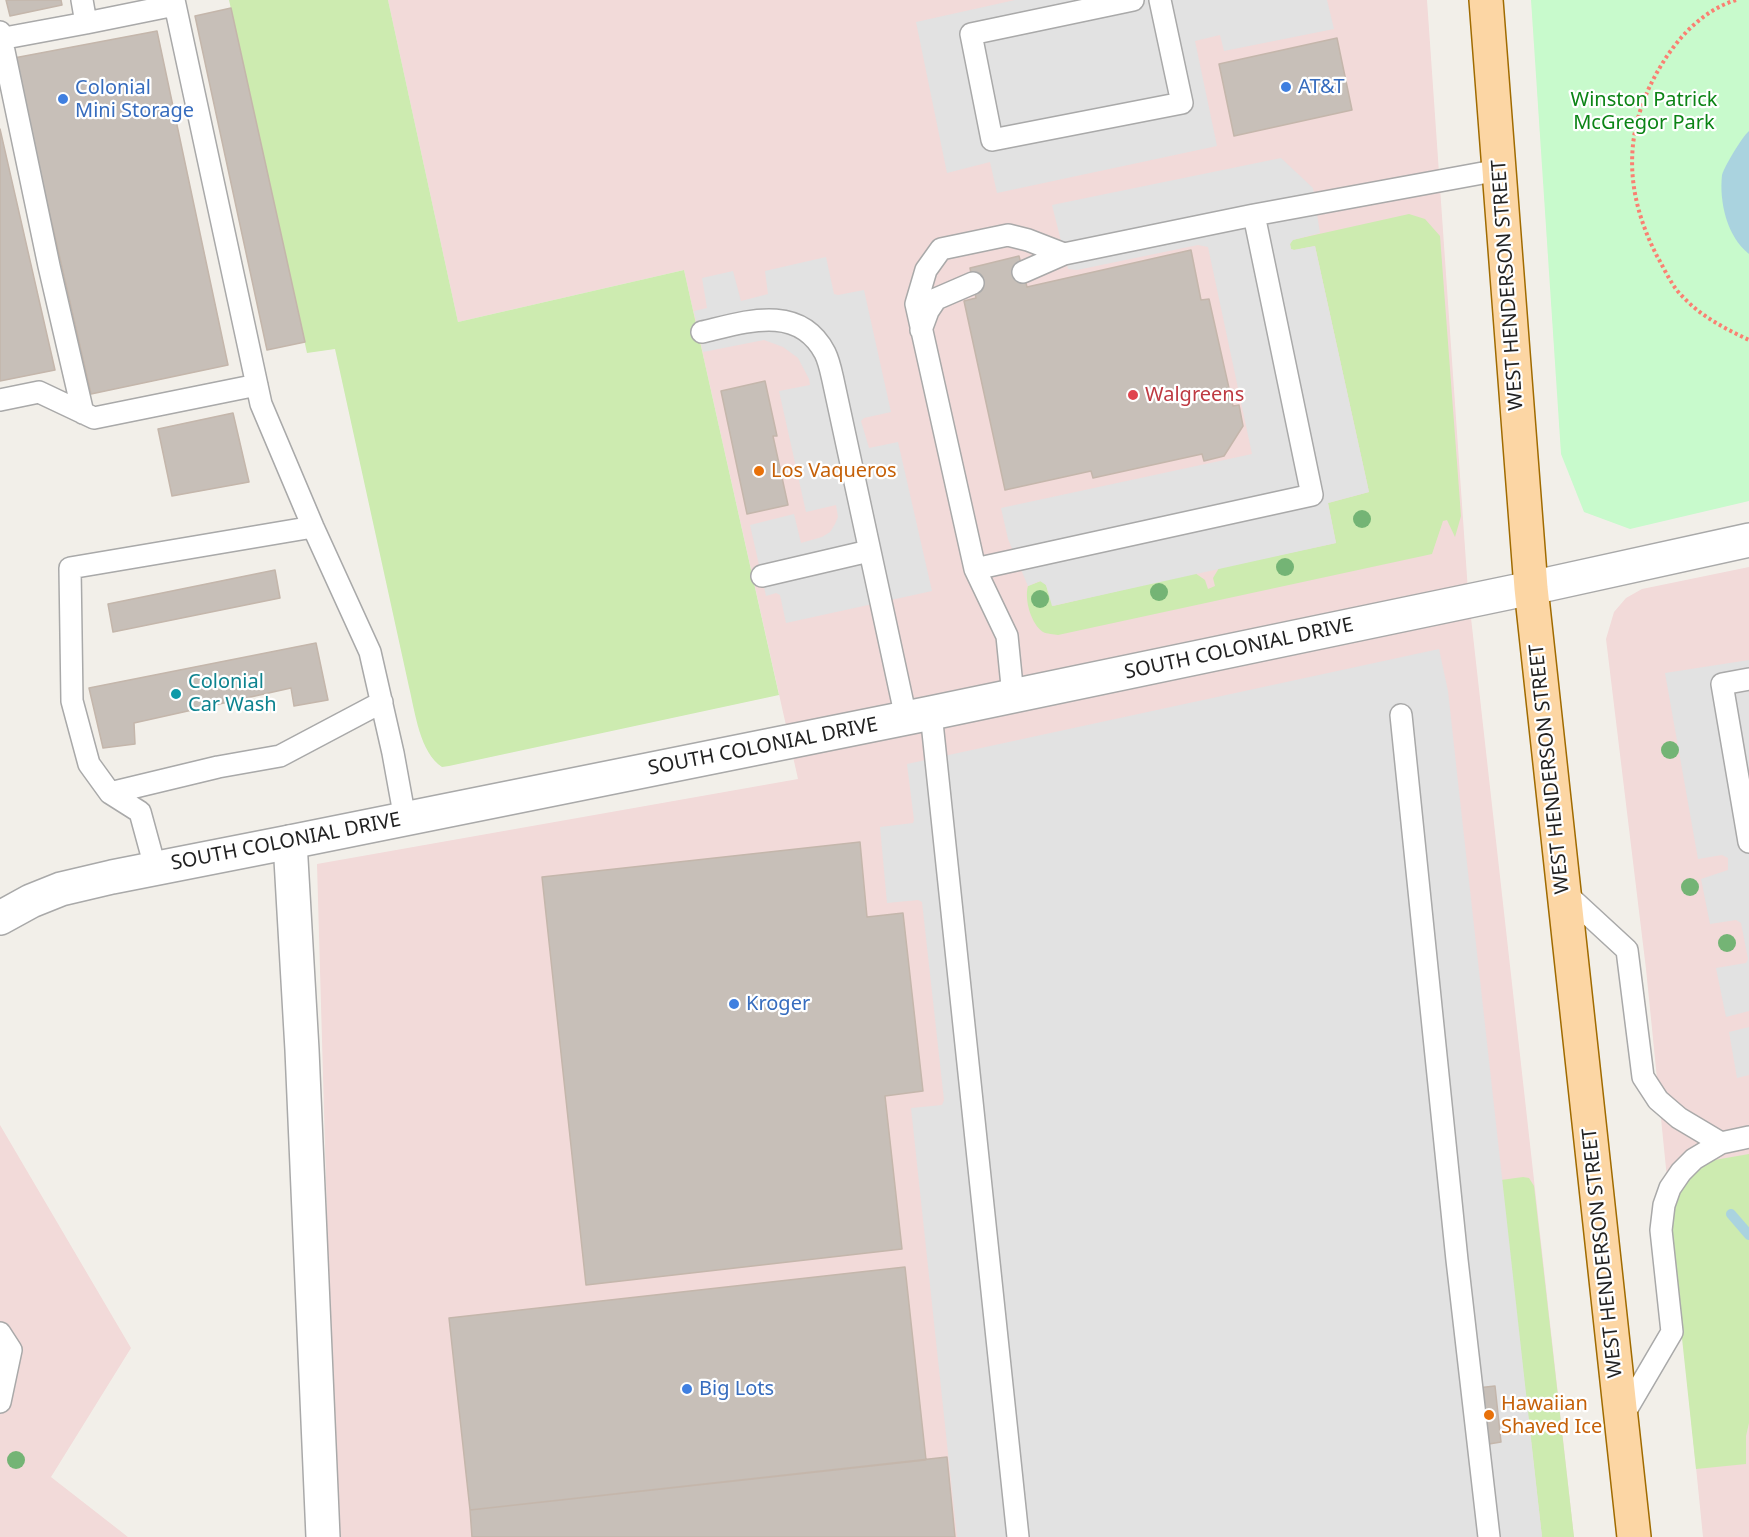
<!DOCTYPE html>
<html>
<head>
<meta charset="utf-8">
<style>
  body { margin:0 }
  canvas { display:block; background:#f2efe9 }
</style>
</head>
<body>
<canvas width="1749" height="1537"></canvas>
<script>
const context = document.querySelector('canvas').getContext('2d');
context.lineJoin = 'round';
function fillPath(path, color) { context.fillStyle = color; context.fill(path, 'evenodd'); }
function stroke(path, color, width, dash) { context.strokeStyle = color; context.lineWidth = width; context.lineCap = dash ? 'butt' : 'round'; context.setLineDash(dash || []); context.stroke(path); }
function drawText(font, color, halo, rows, align = 'center') {
  context.font = font + ' "Noto Sans",sans-serif'; context.lineWidth = 4.5; context.setLineDash([]); context.textBaseline = 'middle'; context.strokeStyle = halo; context.fillStyle = color; for (const [text, x, y, turn = 0] of rows) {
    context.save(); context.translate(x, y); context.rotate((+turn || 0) * Math.PI / 180); context.textAlign = isNaN(turn) ? turn : align; if (halo) context.strokeText(text, 0, 0); context.fillText(text, 0, 0); context.restore();
  }
}
const commercial = new Path2D(`
  M388 0H1427L1468 591 1574 1537H338L334 1464 317 864 798 779 684 270 458 322Z
  M1749 567V1537H1703L1646 969 1606 639 1614 612 1626 598 1642 589Z
  M0 1125 131 1348 51 1477 128 1537H0Z`);
const grass = new Path2D(`
  M229 0H388L458 322 684 270 779 695 449 766 442 767C420 753 415 712 409 687L335 349 307 353Z
  M1409 214 1425 219 1440 236 1461 516 1455 537 1447 520 1443 521 1432 554 1058 635C1054 634 1047 634 1043 632 1031 624 1024 599 1028 586L1041 581 1046 585 1053 606 1195 573 1205 580 1208 589 1215 586 1213 578 1219 568 1336 543 1328 503 1369 492 1315 246 1294 250 1291 249 1290 244 1292 240Z
  M1749 1154V1423L1746 1436V1464L1696 1469 1669 1217 1683 1174 1697 1163Z
  M1523 1177 1529 1178 1534 1186 1574 1537H1542L1501 1180Z`);
const park = new Path2D(`
  M1531 0H1749V501L1630 529 1584 512 1561 454Z`);
const parking = new Path2D(`
  M1015 0H1327L1334 29 1224 51 1220 35 1195 41 1217 146 997 193 990 162 947 173 916 22Z
  M1281 158 1313 188 1320 233 1293 240 1290 244 1291 249 1294 250 1315 246 1369 492 1328 503 1336 543 1052 606 1046 585 1040 581 1028 586 1008 539 1001 508 1252 454 1208 247 1198 245 1077 270 1068 269 1052 205Z
  M826 257 834 294 838 295 864 290 891 412 864 418 861 421 869 448 898 442 932 591 786 623 780 595 776 593 766 596 750 525 794 514 801 543 822 537 830 532 835 524 838 517 836 505 806 512 779 391 810 385 809 379 798 358 783 347 764 340 703 352 694 311 707 308 702 278 733 271 741 301 768 294 765 271Z
  M1439 649 1448 691 1458 782 1542 1537H957L911 1108 942 1105 944 1100 922 902 918 900 887 903 880 827 913 823 914 820 907 764Z
  M1749 660V1011L1726 1017 1716 968 1746 963 1748 959 1741 923 1736 920 1710 924 1701 879 1728 870V858L1722 855 1698 859 1665 673Z
  M1749 1027V1075L1737 1078 1729 1032Z`);
const water = new Path2D(`
  M1749 131V254C1727 237 1719 202 1722 175 1724 167 1742 137 1749 131Z`);
const stream = new Path2D(`
  M1731 1214 1749 1235`);
const building = new Path2D(`
  M6 0H61L62 5 10 16Z
  M231 8 305 342 267 350 195 16Z
  M157 31 228 365 91 394 14 58Z
  M1337 38 1352 110 1234 136 1219 64Z
  M0 129 55 370 0 381Z
  M1191 250 1201 300 1209 299 1233 406 1239 405 1243 426 1224 456 1204 461 1202 454 1093 478 1091 471 1005 490 964 301 976 298 970 268 1019 256 1027 287Z
  M765 381 777 436H773L788 505 747 514 721 391Z
  M233 413 249 482 172 496 158 429Z
  M275 570 280 598 113 632 108 604Z
  M316 643 328 700 294 706 291 688 134 723 135 744 103 748 89 688Z
  M860 842 867 917 903 913 923 1091 885 1096 902 1249 586 1285 542 877Z
  M905 1267 926 1460 470 1510 449 1318Z
  M1495 1386 1501 1442 1483 1445 1477 1388Z
  M947 1457 955 1537H472L470 1510Z`);
const path = new Path2D(`
  M1736 0C1704 10 1679 36 1662 64 1623 127 1623 190 1657 256 1665 270 1672 287 1684 298 1702 317 1726 329 1749 340`);
const service = new Path2D(`
  M82 0 86 23 175 5
  M174 0 261 404 313 527 370 652 393 753 405 819
  M1133 0 971 34 992 140 1182 103 1160 0
  M0 32 49 266 83 413
  M0 39 86 23
  M1023 272 1064 254 1254 215
  M921 330 928 311 936 299 973 283
  M702 332C745 322 799 303 825 353 829 361 831 371 833 380L906 718
  M0 400 39 392 94 418 257 385
  M975 569 1312 495 1254 215 1499 170
  M762 576 869 551
  M1749 679 1722 684 1749 842
  M1013 696 1007 636 975 569 916 304 926 270 941 249 1008 235 1028 240 1064 254
  M931 713 1018 1537
  M1401 715 1457 1260 1489 1537
  M110 793 218 767 280 756 382 702
  M155 867 140 812 110 793 89 764 72 701 70 568 313 527
  M1563 891 1627 950 1643 1077 1658 1100 1679 1118 1721 1143
  M0 1333 11 1350 0 1402
  M1621 1419 1672 1332 1661 1230 1664 1205 1670 1188 1681 1172 1694 1159 1721 1143 1749 1137`);
const minor = new Path2D(`
  M290 842 302 1050 323 1537`);
const tertiary = new Path2D(`
  M0 918 31 901 61 889 112 877 290 842 931 713 1531 588 1749 540`);
const primary = new Path2D(`
  M1486 0 1531 588 1634 1537`);
const trees = [
  [1362,519],
  [1285,567],
  [1159,592],
  [1040,599],
  [1670,750],
  [1690,887],
  [1727,943],
  [16,1460]
];
const markers = [
  [1286,87,6,"#3f7fe0"],
  [63,99,6,"#3f7fe0"],
  [1133,395,6,"#e0444e"],
  [759,471,6,"#e8710a"],
  [176,694,6,"#0f9aa8"],
  [734,1004,6,"#3f7fe0"],
  [687,1389,6,"#3f7fe0"],
  [1489,1415,6,"#e8710a"]
];
const shopNames = [
  ["AT&T",1298,87],
  ["Colonial",75,88],
  ["Mini Storage",75,111],
  ["Kroger",746,1004],
  ["Big Lots",699,1389]
];
const parkNames = [
  ["Winston Patrick",1644,100],
  ["McGregor Park",1644,123]
];
const streetNames = [
  ["WEST HENDERSON STREET",1508,285,-94],
  ["SOUTH COLONIAL DRIVE",1239,649,-12],
  ["SOUTH COLONIAL DRIVE",763,747,-11],
  ["WEST HENDERSON STREET",1550,769,-96],
  ["SOUTH COLONIAL DRIVE",286,842,-11],
  ["WEST HENDERSON STREET",1603,1253,-96]
];
const healthNames = [
  ["Walgreens",1145,395]
];
const foodNames = [
  ["Los Vaqueros",771,471],
  ["Hawaiian",1501,1404],
  ["Shaved Ice",1501,1427]
];
const cultureNames = [
  ["Colonial",188,682],
  ["Car Wash",188,705]
];
fillPath(commercial, '#f2dad9');
fillPath(grass, '#cdebb0');
fillPath(park, '#c8facc');
fillPath(parking, '#e2e2e2');
fillPath(water, '#aad3df');
stroke(stream, '#aad3df', 10);
fillPath(building, '#c7bfb8');
stroke(building, '#c4b6ab', 1.5);
stroke(service, '#a9a9a9', 24);
stroke(minor, '#a9a9a9', 36);
stroke(tertiary, '#a9a9a9', 36);
stroke(primary, '#a06b00', 36);
stroke(path, '#fa8072', 4, [3, 3]);
stroke(service, '#fff', 21);
stroke(minor, '#fff', 33);
stroke(tertiary, '#fff', 33);
stroke(primary, '#fcd6a4', 33);
context.fillStyle = '#74b475';
for (const [x, y] of trees) { context.beginPath(); context.arc(x, y, 9, 0, 2 * Math.PI); context.fill(); }
for (const [x, y, r, color] of markers) { const dot = new Path2D(); dot.arc(x, y, r, 0, 2 * Math.PI); context.fillStyle = color; context.fill(dot); stroke(dot, '#fff', 2); }
drawText('20px', '#366cbe', '#fff', shopNames, 'left');
drawText('20px', '#0c8416', '#fff', parkNames);
drawText('20px', '#222', '#fff', streetNames);
drawText('20px', '#be3a42', '#fff', healthNames, 'left');
drawText('20px', '#c56008', '#fff', foodNames, 'left');
drawText('20px', '#0d838f', '#fff', cultureNames, 'left');
</script>
</body>
</html>
